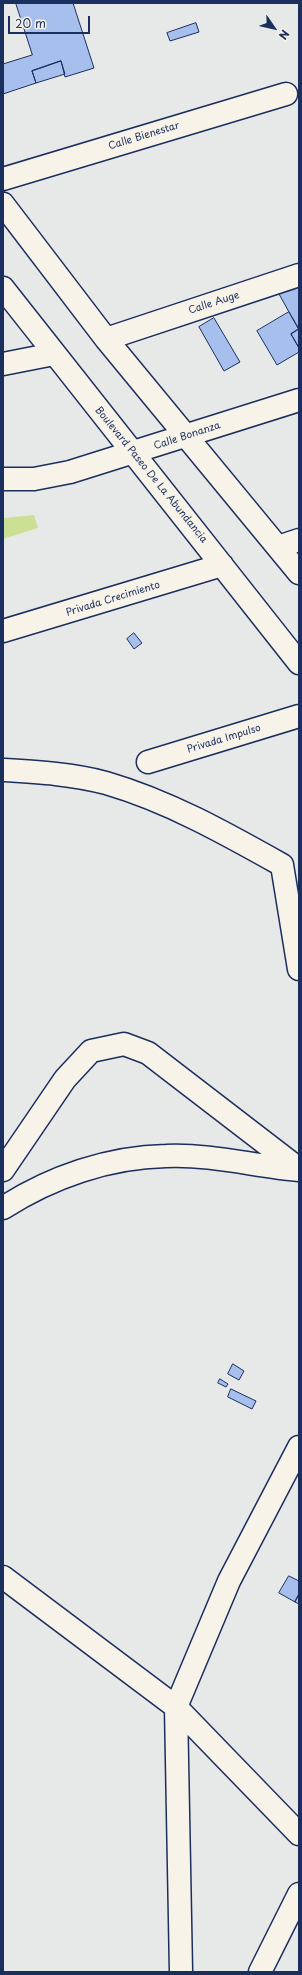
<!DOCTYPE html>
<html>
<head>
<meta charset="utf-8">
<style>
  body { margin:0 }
  #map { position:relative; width:302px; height:1975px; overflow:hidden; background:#e7e9e9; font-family:"Playpen Sans",sans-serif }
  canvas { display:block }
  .frame { position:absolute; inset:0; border:4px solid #1b2f5e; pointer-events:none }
  .north { position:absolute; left:254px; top:8px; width:40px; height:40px; -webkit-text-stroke:3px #f7f3e8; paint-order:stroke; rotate:124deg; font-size:11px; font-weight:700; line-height:16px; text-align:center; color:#1b2f5e }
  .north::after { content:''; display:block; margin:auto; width:14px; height:18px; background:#1b2f5e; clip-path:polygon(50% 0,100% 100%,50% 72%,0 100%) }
  .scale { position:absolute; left:8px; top:16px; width:82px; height:18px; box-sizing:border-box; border:2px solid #1b2f5e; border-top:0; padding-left:5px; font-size:12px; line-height:14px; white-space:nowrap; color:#1b2f5e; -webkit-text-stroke:3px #f7f3e8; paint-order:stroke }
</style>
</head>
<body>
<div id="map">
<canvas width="302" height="1975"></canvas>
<div class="frame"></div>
<div class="north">N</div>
<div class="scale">20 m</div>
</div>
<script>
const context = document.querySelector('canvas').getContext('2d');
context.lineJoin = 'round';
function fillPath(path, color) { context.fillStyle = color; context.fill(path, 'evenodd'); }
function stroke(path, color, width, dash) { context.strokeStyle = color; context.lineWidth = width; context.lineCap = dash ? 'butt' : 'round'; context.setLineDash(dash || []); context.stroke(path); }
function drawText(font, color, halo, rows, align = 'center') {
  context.font = font + ' "Playpen Sans",sans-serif'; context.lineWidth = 3; context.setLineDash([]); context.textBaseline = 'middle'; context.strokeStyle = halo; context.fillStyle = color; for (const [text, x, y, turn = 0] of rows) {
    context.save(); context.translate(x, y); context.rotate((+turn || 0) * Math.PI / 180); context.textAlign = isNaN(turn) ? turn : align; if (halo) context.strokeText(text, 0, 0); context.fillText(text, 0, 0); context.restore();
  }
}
const green = new Path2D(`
  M34 515 38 528 3 539V518Z`);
const building = new Path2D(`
  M16 3H73L94 68 65 77 61 61 32 71 36 83 3 94V64L32 55Z
  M196 23 199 32 170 41 167 33Z
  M61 61 65 74 36 83 32 71Z
  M299 282V330L279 294Z
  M289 312 299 329 291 334 299 348V352L277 365 257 331Z
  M214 318 240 362 224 371 199 327Z
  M299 329V348L291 334Z
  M134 633 142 643 134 649 127 639Z
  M233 1364 244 1371 239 1380 228 1374Z
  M220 1379 228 1384 226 1387 218 1383Z
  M231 1389 256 1401 252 1409 228 1397Z
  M289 1576 299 1581V1594L295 1602 279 1593Z
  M299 1594V1604L295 1602Z`);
const minor = new Path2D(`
  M3 179 286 94
  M3 204 106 339 299 573
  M3 288 299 663
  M106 339 299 275
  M3 364 54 354
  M3 479H34L70 472 299 400
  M278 547 299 540
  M3 631 222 565
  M148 762 299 716
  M3 770C37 772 73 774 106 783 168 801 225 833 282 865
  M282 865 299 969
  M3 1170 65 1079 91 1051 124 1044 148 1053 299 1169
  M3 1208C51 1177 109 1157 166 1156 210 1154 255 1166 299 1170
  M3 1577 176 1707 299 1834
  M181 1972 176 1707 229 1581 299 1447
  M260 1972 299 1894`);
const streetNames = [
  ["Calle Bienestar",144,136,-17],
  ["Calle Auge",214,303,-18],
  ["Calle Bonanza",187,436,-18],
  ["Boulevard Paseo De La Abundancia",151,475,51],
  ["Privada Crecimiento",113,599,-17],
  ["Privada Impulso",224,739,-17]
];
fillPath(green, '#cce095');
fillPath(building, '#a6bfec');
stroke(building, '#1b2f5e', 1);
stroke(minor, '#1b2f5e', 25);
stroke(minor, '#f7f3e8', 22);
drawText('10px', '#1b2f5e', '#f7f3e8', streetNames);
</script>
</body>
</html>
